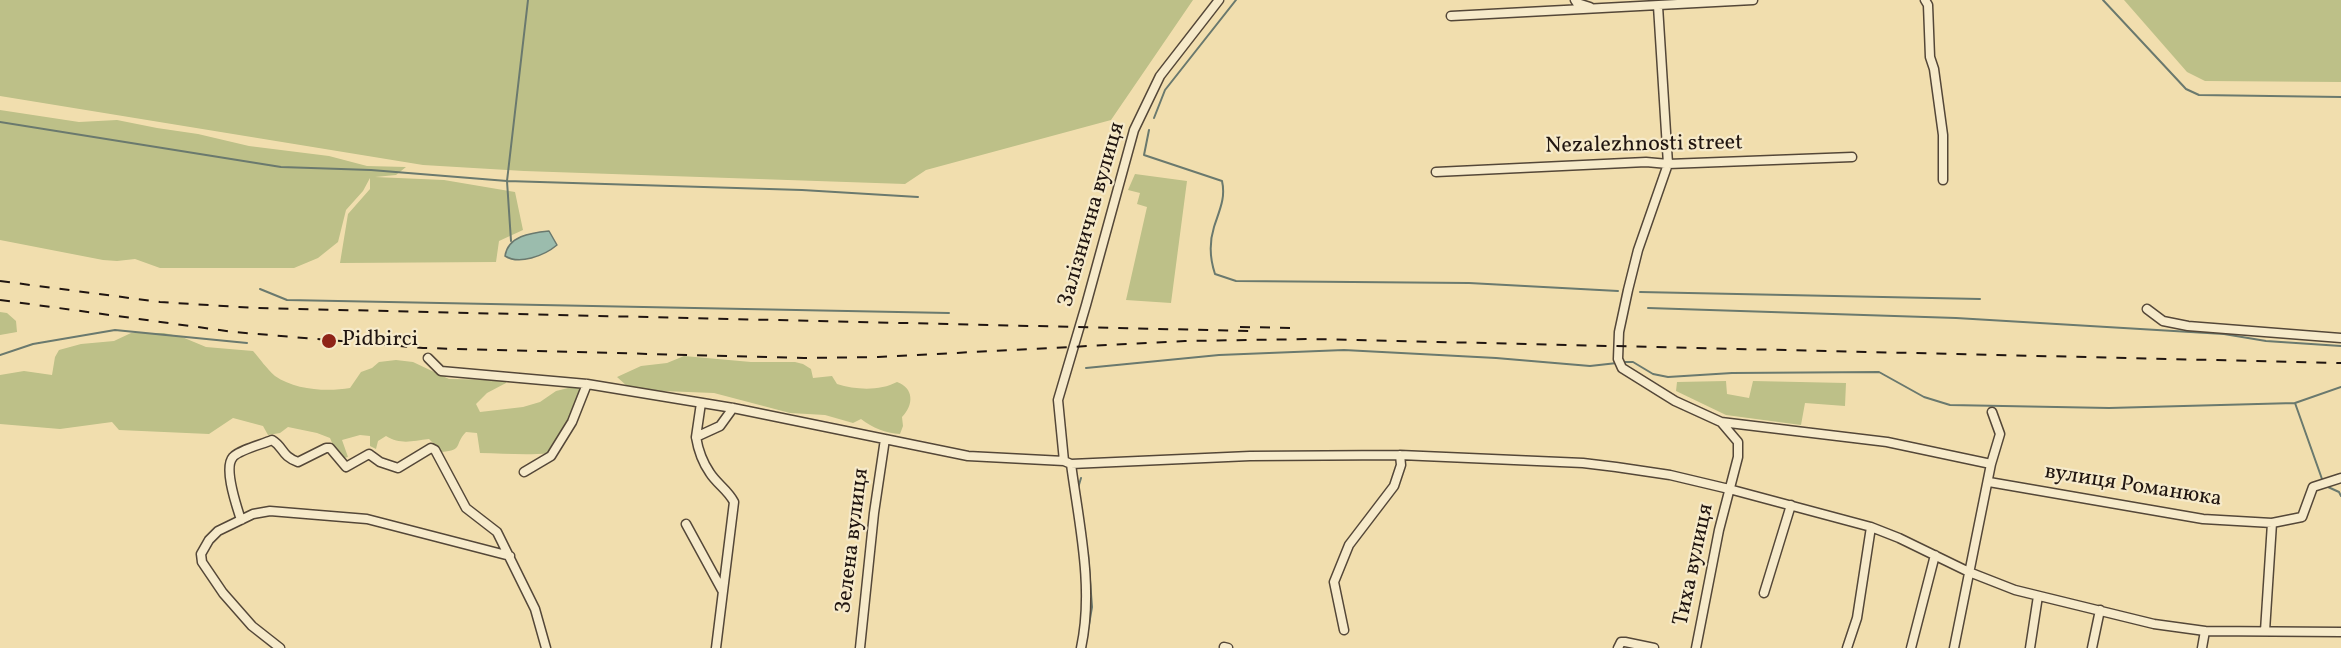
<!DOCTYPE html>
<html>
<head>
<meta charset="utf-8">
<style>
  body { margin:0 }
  canvas { display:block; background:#f1deae }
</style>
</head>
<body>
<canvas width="2341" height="648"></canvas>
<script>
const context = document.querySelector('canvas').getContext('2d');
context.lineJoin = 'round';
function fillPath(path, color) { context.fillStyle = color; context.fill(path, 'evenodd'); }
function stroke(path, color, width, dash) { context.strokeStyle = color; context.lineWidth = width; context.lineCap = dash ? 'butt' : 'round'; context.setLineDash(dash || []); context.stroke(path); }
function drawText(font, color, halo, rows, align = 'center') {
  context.font = font + ' Vollkorn,serif'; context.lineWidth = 4.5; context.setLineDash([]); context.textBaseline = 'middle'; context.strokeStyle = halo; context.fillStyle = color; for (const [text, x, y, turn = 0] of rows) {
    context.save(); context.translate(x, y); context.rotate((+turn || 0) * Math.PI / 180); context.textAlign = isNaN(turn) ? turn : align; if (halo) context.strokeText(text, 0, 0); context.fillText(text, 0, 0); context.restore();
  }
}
const green = new Path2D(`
  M0 0H1193L1111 120 926 170 905 184 524 171 423 165 0 96Z
  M2124 0H2341V82L2205 81 2187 72Z
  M0 110 79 122 117 120 157 128 198 134 249 146 329 156 367 166 406 167 396 175 375 177 444 180 515 192 523 230 499 241 496 262 340 263 348 214 370 189V178L363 191 346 210 338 242 318 258 294 268H160L135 259 117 261 103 260 0 240Z
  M1135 174 1187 181 1171 303 1126 300 1147 207 1137 204 1140 193 1128 190Z
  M0 312 7 313 16 321 17 332 0 335Z
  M131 333H164L182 337 206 347 253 351C260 359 267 369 275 376 295 390 327 392 350 388L361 372 372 368 379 362 396 360 413 362 449 379 506 380V383L487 393 476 404 480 412 523 407 540 402 556 391 568 388H583L575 411 549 453C526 456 503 453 480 453L477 433 466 432C454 444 464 450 442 452L429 439C412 441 401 445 386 436L378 441 376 449 370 446V436L360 435 342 440 348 457 341 459 336 452 330 438 317 433 288 427 280 433 268 435 263 426 233 418 209 434 119 430 112 422 60 429 0 424V375L24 371 52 375 55 357 59 350 81 344 114 341Z
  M684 356 751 362H795L803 364 811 369 813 378 832 376 837 384C856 390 880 391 897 382 914 388 914 405 902 417L903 426 900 434C885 433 873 428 861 419L853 423 825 415 790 413 714 393 662 391 627 386 617 377 641 366 667 363Z
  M1726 381 1727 394 1749 398 1753 381 1846 383 1845 406 1805 403 1801 425 1726 415 1676 391 1677 382Z`);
const water = new Path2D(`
  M549 231 557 245C544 256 519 265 505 256 508 236 530 233 549 231Z`);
const stream = new Path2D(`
  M2103 0 2186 89 2199 95 2341 97
  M1154 118 1165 90 1236 0
  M0 122 281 167 371 170 507 181 802 190 918 197
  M1149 130 1144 155 1222 181C1226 198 1219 211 1214 227 1209 243 1210 259 1215 274L1236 281 1469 283 1618 291
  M511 241 507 181 528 0
  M260 289 287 300 949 313
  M1640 292 1980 299
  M1648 308 1956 318 2224 334 2266 341 2341 346
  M0 355 33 344 115 330 247 343
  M1623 362H1633L1653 374 1668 377 1732 373 1879 372 1924 397 1950 405 2109 408 2295 403 2341 387
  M1086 368 1219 355 1344 350 1496 358 1590 366 1617 363
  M2295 403 2322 479
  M2328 487 2339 492 2341 496
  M1078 488 1081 478
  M1085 648 1092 607 1088 553`);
const minor = new Path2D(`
  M1219 0 1160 76 1134 130 1086 305 1058 400 1064 461 1071 464 1250 456 1400 455 1583 463 1616 467 1670 475 1729 489 1871 527 1899 538 1969 572 2015 590 2154 624 2205 631 2341 632
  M1575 0 1577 3 1590 7
  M1925 0 1928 5 1930 57 1934 69 1943 135V180
  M1658 6 1668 164 1638 250 1628 290 1619 332 1618 359 1622 368 1675 401 1721 422 1738 442V457L1719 530 1696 648
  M1451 16 1753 0
  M1436 172 1646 162 1668 164 1852 157
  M2147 309 2163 321 2188 326 2341 338
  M428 358 441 371 587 384 733 408 968 456 1064 461
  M1721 422 1887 442 1991 464
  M696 437 701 403
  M1071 464C1079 524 1094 588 1081 648
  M524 472 551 456 572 422 587 384
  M1989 482 2203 519 2272 523 2265 631
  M241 520C237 507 223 468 233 457 239 450 263 444 272 440 284 447 281 456 298 462L326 448H330L346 467 369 454 380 462 398 468 431 448 435 450 466 508 497 532 535 609 546 648
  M2272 523 2302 517 2313 487 2341 478
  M686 524 722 590
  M1764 593 1791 505
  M1344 630 1334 582 1349 545 1394 486 1401 465 1400 455
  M1224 647 1228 648
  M280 648 252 626 223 593 202 562 201 554 209 540 218 531 253 514 270 511 367 519 510 556
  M716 648 734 502C728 490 717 484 710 473 703 463 698 449 696 437L720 426 733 408
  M860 648 874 513 885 439
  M1618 648 1621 642H1625L1654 648
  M1847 648 1857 618 1871 527
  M1911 648 1935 555
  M1954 648 1991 464 2000 434 1992 412
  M2030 648 2038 596
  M2092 648 2100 610
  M2202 648 2205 631`);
const rail = new Path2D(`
  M0 281 160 302 256 308 1249 331
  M0 300 234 332 423 348 804 358 878 357 1185 341 1311 339 2341 363
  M1240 327 1294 328`);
const markers = [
  [329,341,8,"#8f2418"]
];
const streetNames = [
  ["Nezalezhnosti street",1644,146,-1],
  ["Залізнична вулиця",1093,215,-74],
  ["вулиця Романюка",2133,487,9],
  ["Зелена вулиця",854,541,-83],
  ["Тиха вулиця",1695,565,-78]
];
const poiNames = [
  ["Pidbirci",342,341]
];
fillPath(green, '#bdc088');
fillPath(water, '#9bbcad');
stroke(water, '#6a796e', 1.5);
stroke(stream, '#6a796e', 2);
stroke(minor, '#544738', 11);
stroke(minor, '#f6eaca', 8);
stroke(rail, '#201510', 2, [10, 10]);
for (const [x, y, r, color] of markers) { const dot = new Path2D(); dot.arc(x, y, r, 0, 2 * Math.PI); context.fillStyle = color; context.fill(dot); stroke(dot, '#f6eaca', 2); }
drawText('22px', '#201510', '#f6eaca', streetNames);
drawText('22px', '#201510', '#f6eaca', poiNames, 'left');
</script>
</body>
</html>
